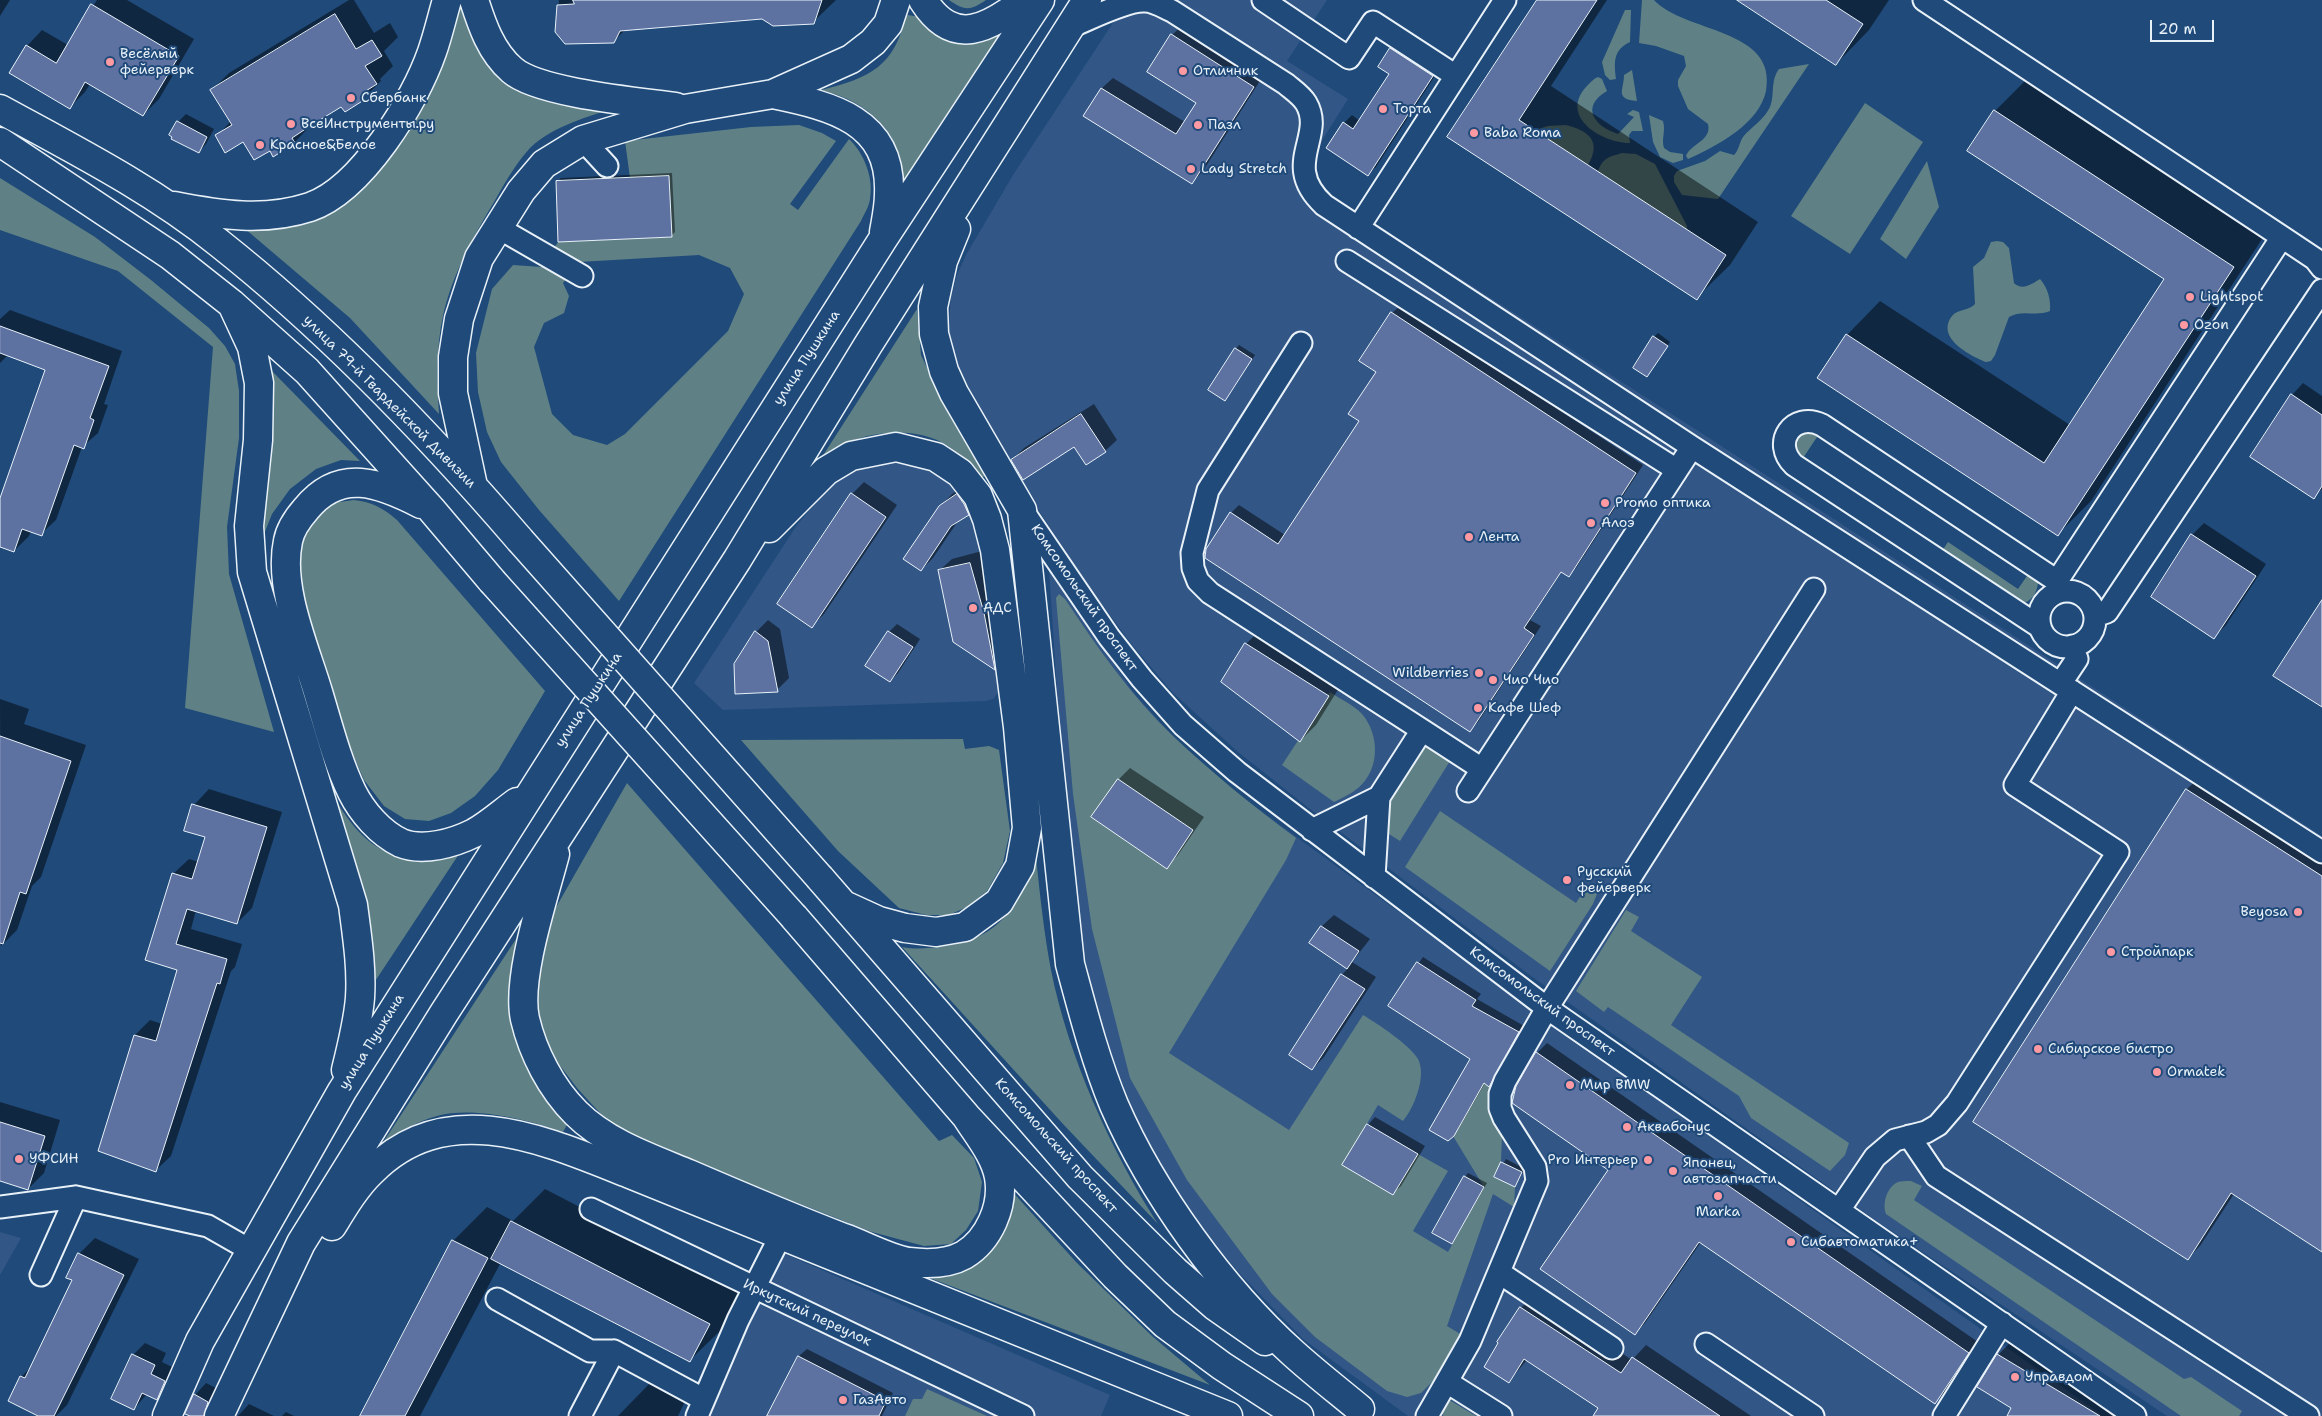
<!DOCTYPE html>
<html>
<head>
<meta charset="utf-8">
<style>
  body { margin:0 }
  #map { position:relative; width:2322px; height:1416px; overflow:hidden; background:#1f4a7a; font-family:"Shantell Sans",sans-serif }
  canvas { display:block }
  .scale { position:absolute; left:2150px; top:20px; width:64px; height:22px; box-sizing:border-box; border:2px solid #e8f1f8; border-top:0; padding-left:6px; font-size:15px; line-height:18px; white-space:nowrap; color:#e8f1f8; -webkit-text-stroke:4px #1f4a7a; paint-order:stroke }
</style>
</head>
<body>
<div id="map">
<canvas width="2322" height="1416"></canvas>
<div class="scale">20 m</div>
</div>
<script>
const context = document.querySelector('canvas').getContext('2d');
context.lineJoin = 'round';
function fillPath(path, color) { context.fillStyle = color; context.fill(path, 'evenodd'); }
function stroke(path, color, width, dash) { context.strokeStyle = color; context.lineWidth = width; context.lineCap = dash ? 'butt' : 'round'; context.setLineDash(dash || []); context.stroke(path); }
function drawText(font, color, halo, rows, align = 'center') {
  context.font = font + ' "Shantell Sans",sans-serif'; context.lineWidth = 4; context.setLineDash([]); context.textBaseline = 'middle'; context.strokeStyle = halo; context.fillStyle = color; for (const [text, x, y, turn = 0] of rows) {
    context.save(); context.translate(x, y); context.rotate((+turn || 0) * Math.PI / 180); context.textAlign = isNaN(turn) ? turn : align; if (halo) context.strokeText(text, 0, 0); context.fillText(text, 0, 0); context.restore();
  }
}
const built = new Path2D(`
  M1128 0H1327L1287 61 1348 99 1313 155 1316 186 1692 427 2322 836V1416H2167L1878 1222 1531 976 1310 809 1238 752 1172 692 1133 646 1088 586 1031 499 985 420 955 359 948 335 951 297 957 275 966 255 1013 175Z
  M883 459 931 466 953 482 978 521 1002 689 993 699 986 701 723 710 694 683 797 525 829 487 857 465Z
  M1049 570 1134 693 1172 736 1235 792 1552 1024 2103 1416H1408L1303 1339 1241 1275 1198 1225 1160 1163 1125 1097 1100 1030 1083 962 1066 826Z
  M0 1232 21 1238 0 1275Z
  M785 1254 1110 1395 1101 1416H709L747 1324Z`);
const green = new Path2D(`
  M459 0H461L481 52 619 106C589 117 554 125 530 148 516 163 504 184 494 202 473 237 452 275 443 316 436 347 437 382 439 414L350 318 244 228 348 199 379 172 421 101Z
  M949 0H986C970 11 965 11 949 0Z
  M1642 0H1654C1684 33 1778 28 1766 91 1759 124 1717 146 1688 159L1686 156C1691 143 1712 141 1708 124L1688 109 1678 86V80L1686 66 1684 56 1656 46 1639 43Z
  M1625 10H1631L1630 42C1613 50 1614 62 1616 79L1610 80 1605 75 1602 62Z
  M906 15C922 16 922 20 933 30 954 49 976 43 1000 35L903 188C905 134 870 102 821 90 870 78 895 66 906 15Z
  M1809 64 1718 199 1682 195 1674 182V176L1677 171 1705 161 1720 151 1734 155C1739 150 1739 143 1743 137 1751 127 1764 120 1770 107 1775 95 1770 81 1779 69Z
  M1632 70 1637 101C1614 99 1624 90 1624 75Z
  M1598 77 1602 79 1607 91C1580 107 1594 126 1618 134L1634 117 1627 114 1633 110 1639 112 1643 131H1632L1629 135 1630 143C1602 143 1559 117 1586 87 1590 83 1593 79 1598 77Z
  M1865 103 1923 142 1850 254 1791 216Z
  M1649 115 1663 121C1666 131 1661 139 1664 148L1670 152 1683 154V160L1673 163 1660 157 1653 142Z
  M799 125 822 133 836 141 790 204 798 210 849 139C864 153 874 178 870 199 869 207 864 214 861 221L619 601 539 510 501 462 487 432 478 392 476 353 492 289 513 265 542 267 558 242 672 237 669 176 630 178 625 141 751 127ZM699 255 730 268 744 294 728 331 625 434 607 445 573 435 552 414 534 347 544 323 564 313 569 296 563 283 579 262Z
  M1566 125C1589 131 1602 141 1588 165L1535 130 1548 126Z
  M1622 153 1636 154 1655 164 1687 226V230L1598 172C1602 158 1609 157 1622 153Z
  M1927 161 1939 207 1906 259 1880 239Z
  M0 178 95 237 151 280 209 328 225 346 235 364 239 391V438L227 527 229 574 274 732 185 708 213 347 118 271 0 230Z
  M1997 241 2003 242 2009 248 2014 283C2022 291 2032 284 2040 279 2048 288 2051 300 2050 311 2036 317 2022 309 2009 317L1995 355 1991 361 1986 362C1971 356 1935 338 1952 316 1957 309 1969 311 1975 304L1973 267 1984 258 1991 242Z
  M917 309 921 355 952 420 985 476 981 478C969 466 956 449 941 442 913 428 877 431 849 442 840 446 831 452 822 457Z
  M272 371 360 461 341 460 316 469 290 489 272 514 259 547 265 461 273 399Z
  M1807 430 1819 434 1801 461 1793 446 1802 433Z
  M354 500C372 502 383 508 397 520L545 691 498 770 475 796 451 813 429 821 405 819 384 806 364 780 344 734 312 633 300 579 296 543 309 517 332 503Z
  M1948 542 2018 589 2029 573 2038 583C2037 594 2030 604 2019 603L1940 554Z
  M1059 594 1065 599C1097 647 1131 696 1173 736 1212 773 1253 806 1296 838L1286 860 1169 1053 1289 1130 1363 1015C1378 1024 1410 1045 1418 1059 1427 1076 1414 1108 1403 1121L1378 1105 1343 1165 1418 1154 1448 1171 1413 1231 1448 1252 1484 1187 1453 1136 1505 1046 1518 1053 1502 1134 1501 1162 1494 1177 1515 1187 1514 1207 1493 1194 1447 1326 1462 1335 1435 1379 1421 1393 1407 1397 1387 1391 1315 1337 1272 1294 1187 1180 1130 1078 1092 929 1073 794 1056 598Z
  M1330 692C1340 699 1354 705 1362 714 1380 735 1380 770 1358 788 1351 794 1342 798 1334 802L1282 765Z
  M963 739 965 749 989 746 999 750 1010 831 1003 863 987 891 967 907 949 915H926L899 908 838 851 741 740Z
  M1422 744 1450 761 1400 841 1381 829 1384 812Z
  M627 783 939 1141 952 1135 974 1158 982 1182 978 1211 966 1230 951 1244 924 1246 872 1232 637 1140 611 1125 577 1088 552 1055 536 1016 538 971 555 909Z
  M336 801C351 824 369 850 399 855 413 858 445 852 461 851L366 995 372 940 367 902Z
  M1440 811 1576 903 1588 884 1593 887 1597 894 1593 904 1550 971 1405 867Z
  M1036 857C1040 895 1044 933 1051 970 1068 1056 1111 1151 1158 1224L1063 1124 902 947C917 950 930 948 945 946 1001 938 1018 906 1036 857Z
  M1626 910 1639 917 1631 931 1702 977 1671 1025 1849 1143 1845 1155 1830 1171 1751 1118 1739 1096 1608 1007 1604 1012 1576 991Z
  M516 939 512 970 569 1121 563 1132C528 1120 474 1106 437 1116 419 1121 401 1131 384 1141Z
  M1911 1181 1922 1186 1914 1200 2184 1379 2191 1377 2242 1411 2239 1416H2181L1886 1214C1882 1203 1887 1187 1898 1182 1901 1181 1908 1181 1911 1181Z
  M1009 1188 1077 1263 1152 1336 1210 1385 922 1275 946 1272Z
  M927 1389 987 1416H905L913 1399H922Z
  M1446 1398 1476 1416H1443L1442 1410Z`);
const shadow = new Path2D(`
  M0 0H10L0 16Z
  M97 0H127L194 39 159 99 143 115 90 84 85 92 70 107 27 46 42 30 68 45Z
  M349 0H354L374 33 390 23 398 37 384 51 393 66 380 79 381 81 363 99 345 110 342 105 312 124 295 142 274 155 270 149 243 140 217 136 231 121 212 90 229 73Z
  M559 0H836L813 22 762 17 625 30 613 42 557 32Z
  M1538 0H1607L1551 86 1758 222 1730 265 1696 298 1449 137Z
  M1739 0H1889L1869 30 1836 64Z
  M1183 25 1263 76 1203 171 1192 182 1085 116 1102 88 1113 78 1185 122 1198 102 1172 35Z
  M1399 41 1440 68 1376 167 1368 174 1344 123 1352 115 1360 121 1391 73V49Z
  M2028 78 2266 233 2091 501 2058 534 1819 378 1847 335 1880 301 2070 425 2166 279 1995 111Z
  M186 114 214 129 206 144 199 152 178 122Z
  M672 173 675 232 671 236 557 182 561 178Z
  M1400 306 1643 465 1576 568 1568 575 1562 571 1530 620 1541 626 1478 722 1470 730 1231 513 1239 505 1285 535 1360 420 1377 371 1392 313Z
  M10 310 122 351 104 404 108 405 98 433 82 447 56 520 41 534 31 531 29 536 14 551 0 546V501L46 370 8 355 0 363V319Z
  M1658 333 1670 342 1647 375 1654 337Z
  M1239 345 1255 355 1225 400 1236 349Z
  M2303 383 2322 396V489L2313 497 2292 395Z
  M1094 404 1117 440 1105 451 1075 446 1012 460 1024 448Z
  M864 482 897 505 824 614 812 626 852 494Z
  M969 483 980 502 958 521 933 558 921 570 940 507 952 494Z
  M2204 523 2266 564 2226 625 2214 637 2192 535Z
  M982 551 1006 656 995 668 954 641 940 570 952 559Z
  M768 620 780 629 789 678 777 690 756 632Z
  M897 624 920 639 898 673 890 681 867 666 889 632Z
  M1262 628 1344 680 1316 725 1300 741 1246 644Z
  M0 699 29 709 24 724 86 745 41 877 32 886 17 930 1 946Z
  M1130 768 1204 817 1178 855 1166 867 1093 817 1119 779Z
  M2199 778 2322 857V1251L2234 1194 2200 1246 2188 1258 1975 1121 2187 789Z
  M209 789 282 812 252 908 237 923 196 910 191 929 242 944 235 967 231 971 171 1156 155 1171 135 1035 150 1020 162 1024 179 969 147 960 173 874 189 859 199 862 207 836 194 805Z
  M1334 915 1370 939 1352 962 1376 977 1324 1057 1312 1069 1342 975 1348 968 1310 943 1322 926Z
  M1423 957 1481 994 1477 999 1524 1026 1495 1080 1489 1085 1485 1083 1459 1128 1447 1140 1471 1059 1390 1005Z
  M1547 1043 1978 1342 1945 1392 1935 1402 1701 1242 1645 1323 1635 1333 1609 1170 1537 1053Z
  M0 1102 60 1120 44 1173 28 1189 0 1180Z
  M1375 1117 1425 1146 1401 1186 1393 1193 1368 1125Z
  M1506 1159 1525 1169 1514 1186 1496 1176Z
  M1468 1173 1487 1183 1452 1243 1465 1177Z
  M545 1189 742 1291 723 1328 689 1361 501 1262 420 1416H362L454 1240 487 1207 513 1221Z
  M95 1238 139 1259 67 1405 56 1416H41L21 1377 32 1366 74 1280 79 1254Z
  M1534 1295 1632 1360 1646 1345 1751 1416H1594L1600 1408 1527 1360 1509 1381 1521 1308Z
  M2014 1339 2128 1416H2008L2013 1408 1998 1355Z
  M145 1343 166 1353 162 1362 176 1369 168 1387 157 1399 147 1394 134 1409 133 1355Z
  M807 1349 893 1393 882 1416H768L799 1356Z
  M651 1382 686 1399 678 1416H618Z
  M206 1383 220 1390 212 1416H192L195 1395Z
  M249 1404 274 1416H238Z
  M286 1412 294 1416H282Z`);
const building = new Path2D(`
  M573 0H822L814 24 773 26 762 19 620 31 614 43 565 44 555 32 557 5 574 4Z
  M1537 0H1597L1519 120 1726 255 1697 300 1447 137Z
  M1737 0H1826L1863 24 1836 65Z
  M91 4 179 56 143 116 85 82 70 109 9 73 26 45 56 63Z
  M335 14 356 49 372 40 382 56 365 66 377 84 361 94 364 100 345 112 341 107 310 126 292 138 295 143 273 157 270 151 254 160 243 142 225 153 215 135 232 125 210 90Z
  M1171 34 1254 87 1192 184 1083 116 1101 88 1176 134 1196 103 1147 72Z
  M1390 48 1433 76 1368 176 1326 148 1343 122 1353 129 1389 74 1378 67Z
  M1994 110 2234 267 2058 536 1817 378 1846 334 2044 463 2164 279 1967 151Z
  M177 121 207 137 199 153 171 139 172 137 169 135Z
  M669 176 672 237 558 242 556 181Z
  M1391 312 1636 473 1569 577 1561 572 1524 628 1534 635 1470 732 1205 558 1206 549 1230 512 1278 544 1359 421 1348 414 1376 372 1359 361Z
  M0 326 109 366 90 418 94 420 84 449 74 445 42 536 22 529 14 552 0 547V498L45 370 0 353Z
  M1653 336 1668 346 1647 377 1633 368Z
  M1235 348 1252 359 1225 401 1208 390Z
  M2291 394 2322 415V486L2314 499 2250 457Z
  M1081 414 1106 452 1086 465 1074 447 1023 480 1011 460Z
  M851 493 886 517 812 628 777 604Z
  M957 494 964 504 969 515 951 526 921 571 903 559 939 506Z
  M2191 534 2256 576 2214 639 2151 597Z
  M970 563 984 613 995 670 953 642 938 570Z
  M2322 600V707L2273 676Z
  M755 631 768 641 778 692 735 694 734 664Z
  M888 631 913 647 890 682 865 666Z
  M1245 643 1329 696 1300 742 1221 682Z
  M0 736 71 761 26 894 20 892 3 944 0 943Z
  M1118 779 1193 830 1167 869 1091 817Z
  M2186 789 2322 876V1252L2231 1193 2188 1260 1973 1122Z
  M192 804 267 827 237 924 187 909 176 944 227 959 220 984 217 983 156 1172 98 1151 134 1035 156 1041 177 970 145 960 172 873 192 879 205 837 184 831Z
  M1321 926 1359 951 1347 969 1309 943Z
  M1417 962 1476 1000 1472 1006 1519 1032 1489 1087 1484 1083 1454 1136 1448 1141 1429 1130 1470 1059 1388 1006Z
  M1341 974 1365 989 1312 1070 1289 1055Z
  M1536 1052 1969 1353 1935 1404 1699 1242 1635 1335 1540 1269 1608 1170 1512 1103 1516 1086Z
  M0 1122 45 1136 28 1190 0 1181Z
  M1367 1124 1418 1154 1393 1195 1342 1165Z
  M1501 1162 1522 1172 1515 1187 1494 1177Z
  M1464 1176 1484 1187 1452 1244 1432 1233Z
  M511 1221 710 1324 690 1362 491 1259Z
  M452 1240 488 1258 405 1416H360Z
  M78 1253 124 1275 54 1416H38L8 1401 20 1376 25 1378 72 1280 66 1278Z
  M1520 1307 1621 1373 1632 1357 1720 1416H1593L1598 1408 1524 1359 1509 1383 1484 1367 1498 1343 1497 1342Z
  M132 1354 155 1365 151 1374 165 1381 157 1400 142 1393 134 1410 111 1399Z
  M1997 1354 2100 1416H2007L2011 1408 1977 1387Z
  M798 1356 886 1401 879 1416H767Z
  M194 1394 208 1402 204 1416H190L185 1414Z`);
const minor = new Path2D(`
  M1263 0 1349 58 1373 22 1456 76
  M1924 0 2282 237 2315 259 2322 268
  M1070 27C1088 20 1124 1 1143 1 1153 0 1163 7 1172 11L1286 84C1293 90 1301 95 1306 103 1326 137 1280 164 1324 205L1692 447 2322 852
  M583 140 607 166
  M497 227 582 276
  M1358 228 1505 0
  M1347 261 1677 470
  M1301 343 1208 490 1192 553 1193 568 1198 581 1210 593 1422 730 1379 797 1374 877
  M1023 511 1109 637 1142 679 1183 725 1237 772 1547 1008 2135 1416
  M2057 581 2282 237
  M2039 619a28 28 0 1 1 56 0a28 28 0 1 1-56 0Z
  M2095 616 2107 612 2322 290
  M2040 627 1794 465C1771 443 1793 411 1822 425L2057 581 2060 591
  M2061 683 2077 659 2072 646
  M1422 730 1482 769
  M1468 791 1692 447
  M1312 830 1379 797
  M1909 1136 1936 1176 2308 1416
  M0 1207 76 1197 208 1226 250 1250
  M591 1209 1023 1416
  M1839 1210 1875 1157 1895 1140 1926 1132 1938 1125 1957 1103 2118 852 2015 785 2072 691
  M1500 1273 1612 1348
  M41 1275 76 1197
  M497 1299 590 1351H614L703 1399
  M1706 1344 1813 1416
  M1447 1382 1501 1416
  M580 1416 614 1351
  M697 1416 738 1320 788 1221
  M1427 1416 1470 1341 1537 1181 1535 1167 1504 1118 1500 1108V1094L1505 1081 1547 1008 1814 589
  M1944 1416 2002 1323`);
const major = new Path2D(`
  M474 0C482 25 491 52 512 70 538 93 639 102 676 107
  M923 0C954 49 989 28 1025 0
  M773 94C831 106 892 120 889 194 889 207 886 220 884 232
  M0 109C75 150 152 189 219 243 329 330 428 433 520 540
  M0 142 170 255 232 304 307 371 431 509 492 581
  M174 206C220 215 264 222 310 207 362 189 415 101 432 52 438 35 442 17 447 0
  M956 229 943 261 933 307 934 334 944 371 954 393 1022 510 1070 964C1083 1012 1095 1059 1114 1105 1152 1192 1222 1289 1293 1353 1314 1372 1337 1390 1360 1409
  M232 304 252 347 259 383 258 440 249 526 252 572 353 905C357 936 362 967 360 998 358 1022 352 1046 346 1070
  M473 486 453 393V357L459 319 479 258 521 191 544 164 583 140 685 109 773 94 851 59 873 42 888 24 896 0
  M421 504C380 483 340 467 306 509 299 517 290 530 288 541 278 588 305 648 318 692 328 725 337 761 352 792 362 812 380 833 401 843 423 852 454 843 474 833 489 825 503 812 517 802
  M769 528 826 471 851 456 896 447 936 457 960 473 978 496 987 519 995 550 1018 727 1027 828 1020 866 999 902 965 927 936 932 905 928 879 921 844 905
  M555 854C544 896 516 978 525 1019 533 1053 551 1088 576 1113 606 1143 650 1158 689 1174 740 1196 792 1218 844 1238 864 1245 889 1259 909 1262 926 1264 948 1264 964 1255 989 1240 1004 1206 999 1177 995 1155 978 1135 966 1116
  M820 878 1080 1177 1175 1271 1215 1306 1265 1341
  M794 917 966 1116 1115 1276 1165 1324 1222 1366 1299 1416
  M332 1226C343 1208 356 1186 372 1171 448 1095 546 1141 630 1174L1228 1416
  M167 1416 200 1341 342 1091 883 239 1040 0
  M219 1416 301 1243 444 1013 737 560 868 345 1087 0`);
const majorBridge = new Path2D(`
  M520 540 820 878
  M492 581 794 917`);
const markers = [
  [110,62,5,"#ff9aa2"],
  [1183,71,5,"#ff9aa2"],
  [351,98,5,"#ff9aa2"],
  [1383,109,5,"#ff9aa2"],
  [291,124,5,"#ff9aa2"],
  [1198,125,5,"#ff9aa2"],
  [1474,133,5,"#ff9aa2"],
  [260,145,5,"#ff9aa2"],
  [1191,169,5,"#ff9aa2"],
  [2190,297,5,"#ff9aa2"],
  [2184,325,5,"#ff9aa2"],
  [1605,503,5,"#ff9aa2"],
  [1591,523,5,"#ff9aa2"],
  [1469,537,5,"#ff9aa2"],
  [973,608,5,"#ff9aa2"],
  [1479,673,5,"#ff9aa2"],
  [1493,680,5,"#ff9aa2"],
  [1478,708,5,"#ff9aa2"],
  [1567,880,5,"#ff9aa2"],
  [2298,912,5,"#ff9aa2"],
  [2111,952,5,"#ff9aa2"],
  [2038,1049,5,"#ff9aa2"],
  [2157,1072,5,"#ff9aa2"],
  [1570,1085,5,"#ff9aa2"],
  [1627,1127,5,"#ff9aa2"],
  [19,1159,5,"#ff9aa2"],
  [1648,1160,5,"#ff9aa2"],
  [1673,1171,5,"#ff9aa2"],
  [1718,1196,5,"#ff9aa2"],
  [1791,1242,5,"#ff9aa2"],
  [2015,1377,5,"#ff9aa2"],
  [843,1400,5,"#ff9aa2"]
];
const poiNames = [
  ["Весёлый",120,54],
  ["фейерверк",120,70],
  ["Отличник",1193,71],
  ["Сбербанк",361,98],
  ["Торта",1393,109],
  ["ВсеИнструменты.ру",301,124],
  ["Пазл",1208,125],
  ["Baba Roma",1484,133],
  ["Красное&Белое",270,145],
  ["Lady Stretch",1201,169],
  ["Lightspot",2200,297],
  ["Ozon",2194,325],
  ["Promo оптика",1615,503],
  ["Алоэ",1601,523],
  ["Лента",1479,537],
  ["АДС",983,608],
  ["Wildberries",1469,673,"right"],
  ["Чио Чио",1503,680],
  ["Кафе Шеф",1488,708],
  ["Русский",1577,872],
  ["фейерверк",1577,888],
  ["Beyosa",2288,912,"right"],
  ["Стройпарк",2121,952],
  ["Сибирское бистро",2048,1049],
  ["Ormatek",2167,1072],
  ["Мир BMW",1580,1085],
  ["Аквабонус",1637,1127],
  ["УФСИН",29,1159],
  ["Pro Интерьер",1638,1160,"right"],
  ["Японец,",1683,1163],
  ["автозапчасти",1683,1179],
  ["Marka",1718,1212,"center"],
  ["Сибавтоматика+",1801,1242],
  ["Управдом",2025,1377],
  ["ГазАвто",853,1400]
];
const streetNames = [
  ["улица Пушкина",807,358,-57],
  ["улица 79-й Гвардейской Дивизии",389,402,45],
  ["Комсомольский проспект",1084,598,55],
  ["улица Пушкина",589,700,-57],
  ["Комсомольский проспект",1542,1002,36],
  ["улица Пушкина",372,1042,-58],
  ["Комсомольский проспект",1056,1146,48],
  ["Иркутский переулок",807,1313,25]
];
fillPath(built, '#325686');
fillPath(green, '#5f8185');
fillPath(shadow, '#0007');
fillPath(building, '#5e72a2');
stroke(building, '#e8f1f8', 1);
stroke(minor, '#e8f1f8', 25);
stroke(major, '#e8f1f8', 31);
stroke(minor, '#1f4a7a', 21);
stroke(major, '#1f4a7a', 28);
stroke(majorBridge, '#e8f1f8', 31, []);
stroke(majorBridge, '#1f4a7a', 28);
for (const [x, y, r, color] of markers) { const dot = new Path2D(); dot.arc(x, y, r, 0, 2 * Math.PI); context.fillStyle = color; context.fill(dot); stroke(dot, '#1f4a7a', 2); }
drawText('14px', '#e8f1f8', '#1f4a7a', poiNames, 'left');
drawText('14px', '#e8f1f8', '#1f4a7a', streetNames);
</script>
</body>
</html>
